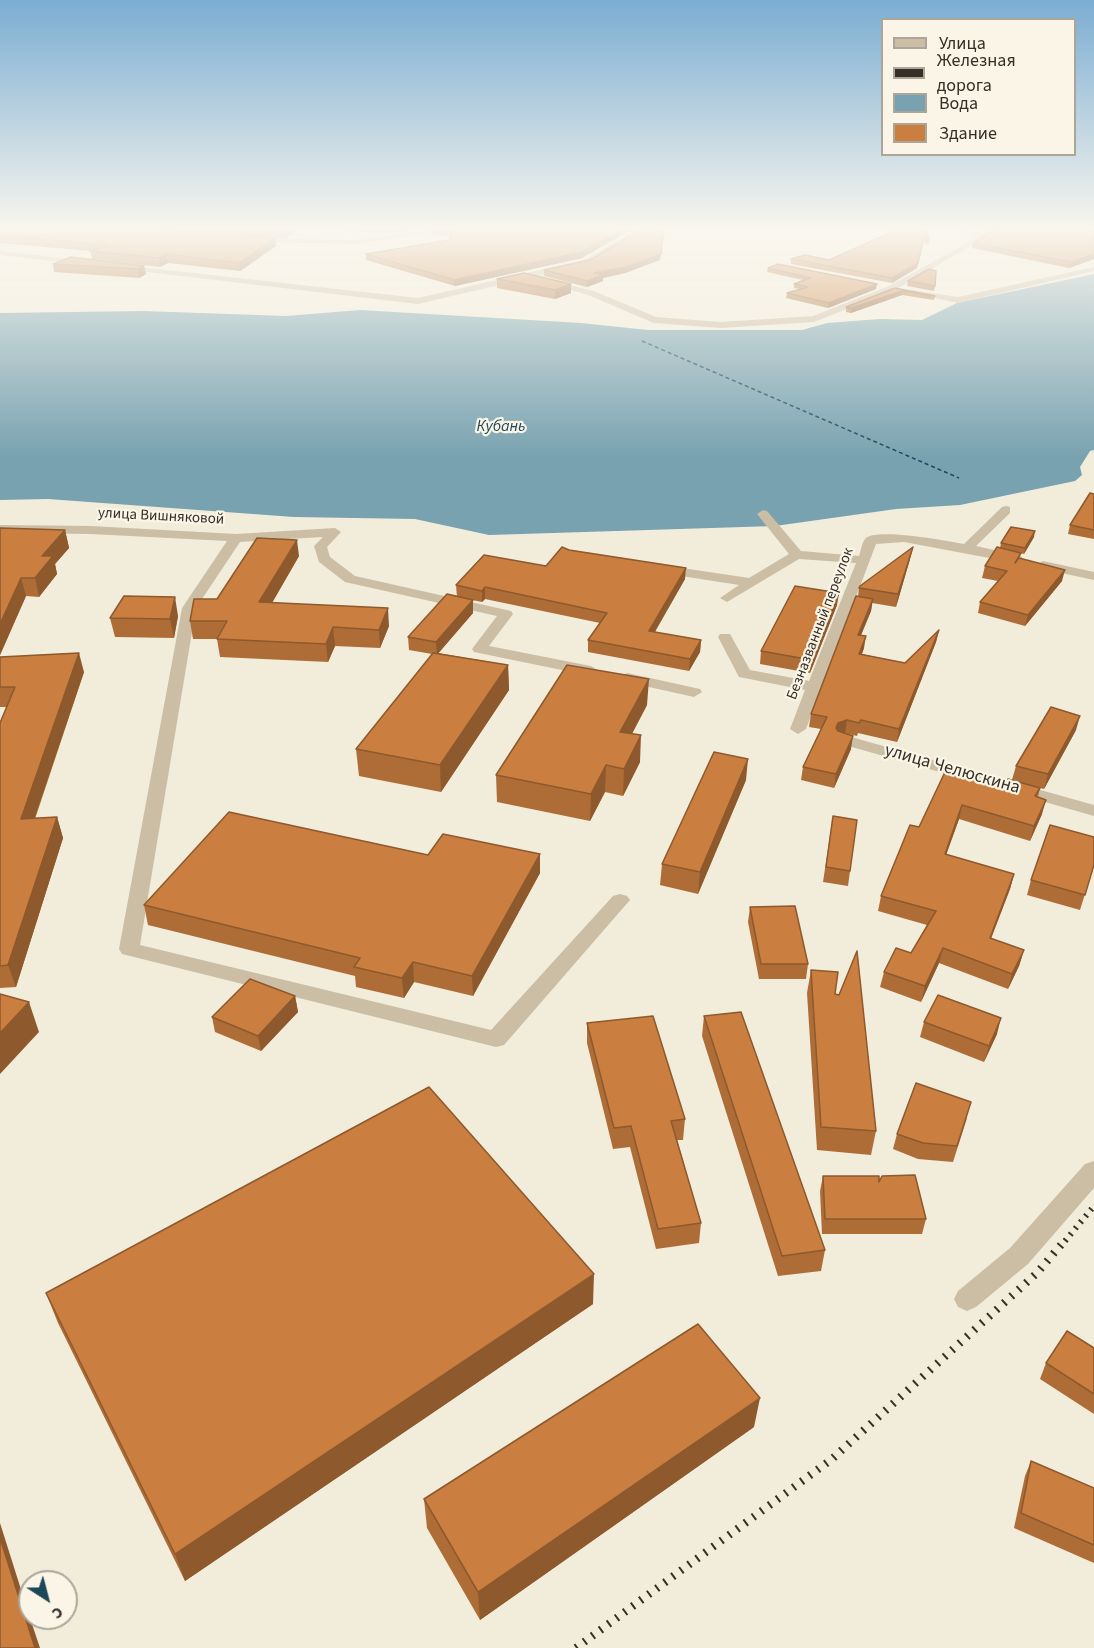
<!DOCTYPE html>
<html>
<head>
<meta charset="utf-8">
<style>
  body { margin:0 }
  #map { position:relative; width:1094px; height:1648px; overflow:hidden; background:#f2ecda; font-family:"Source Sans 3",sans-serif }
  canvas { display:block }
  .legend { position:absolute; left:881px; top:18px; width:195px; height:138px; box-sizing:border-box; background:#faf5e6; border:2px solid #aca69a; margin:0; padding:8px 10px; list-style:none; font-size:18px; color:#362f27 }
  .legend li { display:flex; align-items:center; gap:12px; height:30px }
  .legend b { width:30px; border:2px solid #aca69a }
  .north { position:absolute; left:18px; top:1570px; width:60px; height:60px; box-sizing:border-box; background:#faf5e6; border:2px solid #aca69a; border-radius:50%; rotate:144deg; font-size:16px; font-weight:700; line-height:24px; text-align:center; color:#362f27 }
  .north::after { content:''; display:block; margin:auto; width:21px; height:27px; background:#1b4759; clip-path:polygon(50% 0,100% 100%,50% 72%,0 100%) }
</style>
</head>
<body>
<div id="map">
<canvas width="1094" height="1648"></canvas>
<ul class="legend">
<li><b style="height:8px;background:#cbbea5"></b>Улица</li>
<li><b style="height:8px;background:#362f27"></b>Железная дорога</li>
<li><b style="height:16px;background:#78a2b0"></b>Вода</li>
<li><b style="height:16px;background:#ca7f40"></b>Здание</li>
</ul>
<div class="north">С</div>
</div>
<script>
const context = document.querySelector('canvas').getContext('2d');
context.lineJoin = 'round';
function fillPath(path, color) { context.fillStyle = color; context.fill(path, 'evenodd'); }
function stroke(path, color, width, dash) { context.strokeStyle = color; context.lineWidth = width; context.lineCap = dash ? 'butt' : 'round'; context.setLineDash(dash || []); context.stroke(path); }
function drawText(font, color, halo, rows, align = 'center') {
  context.font = font + ' "Source Sans 3",sans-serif'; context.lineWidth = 4.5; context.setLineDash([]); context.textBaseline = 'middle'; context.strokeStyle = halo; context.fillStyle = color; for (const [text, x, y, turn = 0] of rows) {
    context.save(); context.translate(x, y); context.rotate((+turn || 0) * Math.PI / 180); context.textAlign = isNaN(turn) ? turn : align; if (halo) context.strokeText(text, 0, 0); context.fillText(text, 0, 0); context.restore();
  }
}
const water = new Path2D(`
  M1094 274V450L1090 451 1080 467 1082 475 1075 481 960 505 896 509 775 526 489 535 415 519 294 517 48 499 0 500V313L143 311 286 316 360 310 581 323 648 330H802L827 323 880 319 922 320 957 303Z`);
const ferry = new Path2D(`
  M642 341 959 478`);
const minor = new Path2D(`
  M449 227H471L356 244 250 242 246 240 250 238 356 240Z
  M641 227H650L589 264 418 304 122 269 118 267 122 265 418 298 583 260Z
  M951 227H963L983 234 995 227H1004L895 290 814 322 721 328 654 323 588 295 543 282 547 280 594 291 656 317 721 322 813 316 889 286 978 237Z
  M0 251 88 261 92 263 88 265 0 255Z
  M1094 267V271L958 303 907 292 911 290 958 297Z
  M1006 506 1010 507V513L976 546 1021 556 1023 559 1021 562 1016 563 904 542 876 544 806 729 798 734 790 729 805 690 739 677 718 637 720 634H730L750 670 809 681 856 563 799 559 727 602 720 598 739 585 662 573 655 569 662 565 749 578 789 554 757 514 763 510 767 511 801 551 859 556C861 551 862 541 866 538 879 528 947 541 964 544L1002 507Z
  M0 525 91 526 236 534 335 528 341 532 327 547 330 557 355 576 511 611 513 614 489 646 591 666 599 671 591 676 474 652 472 649 497 616 345 582 319 562 314 546 323 537 240 542 196 608 140 945 491 1030 613 896 620 894 627 896 630 900 504 1045 496 1047 122 954 119 949 182 608 227 541 91 534 0 533Z
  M1043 561 1094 572V580L1038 568 1036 565Z
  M627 673 700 689 702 692 694 697 622 681 619 678Z
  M844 735 1094 805V816L838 743 836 740 838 737Z
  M1094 1161V1188L1028 1264 976 1307 967 1311 958 1307 954 1299 958 1291 1010 1248 1085 1164Z`);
const railFar1 = new Path2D(`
  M1065 1241 1094 1206`);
const rail = new Path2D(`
  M576 1648 832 1459 1037 1273 1066 1239`);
const wall = new Path2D(`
  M0 227H430L391 233 300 229 286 238 214 233 275 238 276 246 240 271 168 263 160 267 92 259 90 251 0 243Z
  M445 227H636L582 258 455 286 366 260V254L450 240V236L433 235V229Z
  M644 227H665L660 260 625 273 603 278V281L587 287 544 276V270L590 260Z
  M971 227H990L983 232Z
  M1094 227V259L1069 268 972 248 973 243Z
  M926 230 929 240 928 245 924 241 917 268 892 283 791 264V259L829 260Z
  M53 264 144 266 146 274 139 278 54 272Z
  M768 268 876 289 828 308 786 298 787 293 800 289 794 288V284L803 280 767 272Z
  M497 279 571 293 555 299 497 288Z
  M908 281 935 286 934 291 907 286Z
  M895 288 935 296 934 300 902 295 851 313 846 312V307Z
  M1094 494V539L1068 534 1070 525Z
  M0 528 65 530 69 548 55 564 57 574 39 597 26 596 0 655Z
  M1034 537 1024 554 1020 553 1019 558 1062 581 1025 626 978 613 980 602 998 581 982 578 985 566 1000 548 1001 543Z
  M569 550 685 579 655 632 701 640 700 652 689 671 588 652V640L600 623 485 599 482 602 457 597 456 585 546 566Z
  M299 556 272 603 389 626 380 648 335 646 328 662 220 657 217 639H193L190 621 217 599Z
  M910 559 896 607 872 603 871 611 861 635 864 648 862 654 905 663 939 630 936 642 897 742 858 733 857 736 844 733 851 749 834 788 801 780 803 767 821 729 809 727 811 714 858 597 859 588Z
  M473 600V613L438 653 508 665 509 690 441 792 359 776 356 749 432 654 409 650 408 637Z
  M837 605 810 673 760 664 761 651Z
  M178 616 174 638 115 637 110 618Z
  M0 657 84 672 35 819 57 817 63 838 16 987 0 988V723L7 707H0Z
  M647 705 632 734 640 762 623 796 605 792 590 821 497 802 496 775Z
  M1076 730 1044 789 1040 788 1038 797 1042 814 1030 841 959 819 946 855 1014 874 1010 889 991 939 1024 950 1019 966 1008 989 939 963 921 1002 880 987 884 972 911 953 927 925 878 911 881 896 919 827 945 772 1003 787 1012 780 1016 766Z
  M746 780 698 894 660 885 662 864Z
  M833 816 850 871 848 886 823 882Z
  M540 854V873L473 996 414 982 404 998 356 987 355 976 148 925 144 905 428 855Z
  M1094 865 1080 910 1027 895 1031 880Z
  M750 907 808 964 806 979H759L748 922Z
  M811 970 876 1131 871 1155 817 1150 807 993Z
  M295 996 298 1012 261 1051 215 1032 212 1017Z
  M704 1016 825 1250 821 1271 778 1276 702 1036Z
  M924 1022 997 1034 984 1062 920 1037Z
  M587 1023 685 1119 683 1140H677L701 1223 699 1243 656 1249 630 1147 613 1149 587 1043Z
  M967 1118 953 1162 918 1159 893 1149 897 1134Z
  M823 1176 879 1182 926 1219 922 1234H822L820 1191Z
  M46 1293 593 1304 185 1581 58 1323Z
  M1094 1348V1414L1040 1379 1046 1363Z
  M754 1427 480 1620 427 1528 424 1499Z
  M1031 1461 1094 1488V1563L1014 1528 1025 1476Z`);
const shadedWall = new Path2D(`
  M293 227H300V229L286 238V233Z
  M390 227H430L391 233Z
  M626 227H636L582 258 455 286 454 280Z
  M665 227 660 260 625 273 603 278V281L587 287V281L594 273Z
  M984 227H990L983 232Z
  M924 237 917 268 892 283V278Z
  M275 238 276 246 240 271 239 263Z
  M166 254 168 263 160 267 159 258Z
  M1094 254V259L1069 268 1071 262Z
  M144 266 146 274 139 278 138 269Z
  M571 284V293L555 299V290Z
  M877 284 876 289 828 308 829 303Z
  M902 291V295L851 313V308Z
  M65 530 69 548 55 564 57 574 39 597 35 578 42 556Z
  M1035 531 1034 537 1024 554 1025 548Z
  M297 540 299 556 262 620 259 602Z
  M913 547 910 559 896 607 898 594Z
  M686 568 685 579 648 643 649 631Z
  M1065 570 1062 581 1025 626 1028 615Z
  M21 578 26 596 0 655V624Z
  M485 587V599L482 602V591Z
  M839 593 837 605 810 673 812 660Z
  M175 597 178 616 174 638 170 619Z
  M873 599 871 611 856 647 858 635Z
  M473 600V613L437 655 436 642Z
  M388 608 389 626 380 648 379 630Z
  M333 627 335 646 328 662 326 644Z
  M939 630 936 642 897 742 899 729Z
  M866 636 864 648 857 666 859 654Z
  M701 640 700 652 689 671 690 659Z
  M79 653 84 672 27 840 21 819Z
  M508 665 509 690 441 792 440 765Z
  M649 679 647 705 619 758 620 732Z
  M1080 716 1076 730 1044 789 1048 774Z
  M847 720 845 733 834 741 836 728 838 723Z
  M641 735 640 762 623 796 624 769Z
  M853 736 851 749 834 788 836 774Z
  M748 759 746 780 698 894 700 872Z
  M606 765 605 792 590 821 591 794Z
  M1046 800 1042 814 1030 841 1034 826Z
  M962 805 959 819 941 869 945 854Z
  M57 817 63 838 16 987 8 965Z
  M540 854V873L473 996 472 976Z
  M1014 874 1010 889 985 953 990 938Z
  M943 948 939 963 921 1002 925 986Z
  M1024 950 1019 966 1008 989 1012 974Z
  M413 962 414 982 404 998 402 978Z
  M295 996 298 1012 261 1051 258 1036Z
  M29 1002 39 1032 0 1074V1033Z
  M1001 1018 997 1034 984 1062 989 1046Z
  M594 1274 593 1304 185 1581 175 1554Z
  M760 1398 754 1427 480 1620 478 1592Z
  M0 1523 30 1618 40 1648H35L0 1538Z`);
const building = new Path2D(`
  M0 227H138L275 238 239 263 166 254 159 258 90 251 108 245 0 236Z
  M211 227H293L286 233Z
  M445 227H626L582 252 454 280 366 254 450 240V230L433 229Z
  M645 227H664L661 254 626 267 594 273 603 275 587 281 544 270 590 260Z
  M903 227H926V230L929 240 924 237 918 263 892 278 791 259 805 255 829 260Z
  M998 227H1094V254L1071 262 973 243Z
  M71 257 144 266 138 269 53 264Z
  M778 264 877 284 829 303 787 293 808 287 794 284 810 278 768 268Z
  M929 269 936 271 935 286 908 281Z
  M524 273 571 284 555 290 497 279Z
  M895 288 935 296 902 291 851 308 846 307Z
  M1090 493 1094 494V530L1070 525Z
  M1011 527 1035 531 1025 548 1001 543Z
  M0 528 65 530 42 556H53L35 578H21L0 624Z
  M257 538 297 540 259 602 388 608 379 630 333 627 326 644 217 639 227 621H190L194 599H217Z
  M562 547 569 550 686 568 649 631 701 640 690 659 588 640 607 613 485 587 482 591 456 585 484 555 546 566Z
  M913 547 898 594 859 588 860 586Z
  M997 547 1021 553 1015 563 1019 558 1065 570 1028 615 980 602 1007 571 985 566Z
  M795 586 839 593 812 660 761 651Z
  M447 594 473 600 436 642 408 637Z
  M124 596 175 597 170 619 110 618Z
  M856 596 873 599 858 635 866 636 859 654 905 663 939 630 899 729 861 720 859 723 847 720 838 723 836 728 838 731 853 736 836 774 803 767 827 717 811 714Z
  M79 653 21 819 57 817 8 965 0 966V723L15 687H0V657Z
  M433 653 508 665 440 765 356 749Z
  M567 665 649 679 620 732 641 735 624 769 606 765 591 794 496 775Z
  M1051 707 1080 716 1048 774 1016 766Z
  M714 752 748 759 700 872 662 864Z
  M945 772 1003 787 1008 779 1040 788 1035 796 1046 800 1034 826 962 805 945 854 1014 874 990 938 1024 950 1012 974 943 948 925 986 884 972 896 948 911 953 936 911 881 896 910 825 919 827Z
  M229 812 428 855 443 834 540 854 472 976 413 962 402 978 354 967 360 958 144 905Z
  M833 816 857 820 850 871 826 867Z
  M1050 825 1094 837V865L1085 895 1031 880Z
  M795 906 808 964H761L750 907Z
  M857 951 876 1131 821 1127 811 970 838 972 835 994 839 995Z
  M250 979 295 996 258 1036 212 1017Z
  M0 994 29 1002 0 1033Z
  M938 995 1001 1018 989 1046 924 1022Z
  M741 1012 825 1250 782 1256 704 1016Z
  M653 1016 685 1119 671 1121 701 1223 658 1229 631 1126 614 1128 587 1023Z
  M916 1083 971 1102 957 1146 923 1143 897 1134Z
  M429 1087 594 1274 175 1554 46 1293Z
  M915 1175 926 1219H825L823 1176H879V1182L882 1176Z
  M698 1324 760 1398 478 1592 424 1499Z
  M1067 1331 1094 1348V1394L1046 1363Z
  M1031 1461 1094 1488V1545L1021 1513Z
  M0 1538 35 1648H0Z`);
const farStreetnames = [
  ["улица Вишняковой",161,517,3],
  ["Безназванный переулок",821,624,-69]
];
const farWaternames = [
  ["Кубань",501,427]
];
const streetNames = [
  ["улица Челюскина",952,770,16]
];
fillPath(water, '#78a2b0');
stroke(ferry, '#1b4759', 1.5, [4, 3]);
fillPath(minor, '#cbbea5');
stroke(railFar1, '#362f27', 6, [2, 6]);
stroke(rail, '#362f27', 8, [2, 8]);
fillPath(wall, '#ae6d37');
fillPath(shadedWall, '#8d592d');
fillPath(building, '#ca7f40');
stroke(building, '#8d592d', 1.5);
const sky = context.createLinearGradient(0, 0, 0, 458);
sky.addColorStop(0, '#7badd2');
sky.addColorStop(0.5, '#f9f6ee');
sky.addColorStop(1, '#f9f6ee00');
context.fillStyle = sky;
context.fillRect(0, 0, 1094, 458);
drawText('15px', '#362f27', '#faf5e6', farStreetnames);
drawText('italic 16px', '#1b4759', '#faf5e6', farWaternames);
drawText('18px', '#362f27', '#faf5e6', streetNames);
</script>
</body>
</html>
